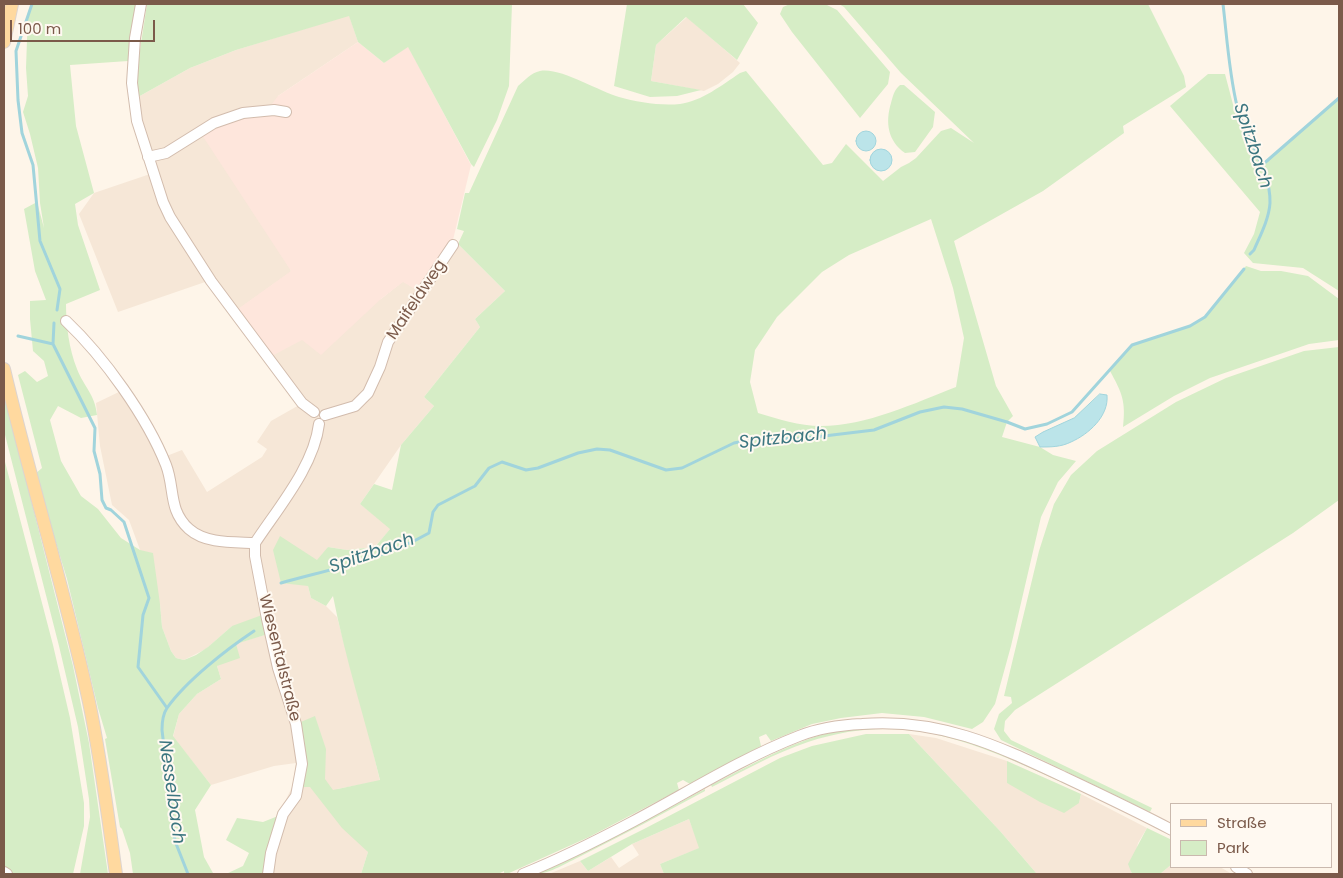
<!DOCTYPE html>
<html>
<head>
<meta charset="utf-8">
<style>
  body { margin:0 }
  #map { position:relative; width:1343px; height:878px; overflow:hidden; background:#fef5e9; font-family:Poppins,sans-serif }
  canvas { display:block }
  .frame { position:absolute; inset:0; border:5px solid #7b5a4a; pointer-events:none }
  .legend { position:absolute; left:1170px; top:803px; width:162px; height:65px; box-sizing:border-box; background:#fff9f1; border:1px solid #cab9ae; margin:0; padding:6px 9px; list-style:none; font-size:15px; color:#7b5a4a }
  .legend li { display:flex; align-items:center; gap:10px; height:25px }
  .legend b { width:25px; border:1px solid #cab9ae }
  .scale { position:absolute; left:10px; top:20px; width:145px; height:22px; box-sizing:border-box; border:2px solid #7b5a4a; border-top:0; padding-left:6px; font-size:15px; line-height:18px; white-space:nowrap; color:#7b5a4a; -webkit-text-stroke:4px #fff9f1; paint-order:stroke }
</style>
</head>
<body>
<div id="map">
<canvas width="1343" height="878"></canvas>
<div class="frame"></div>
<ul class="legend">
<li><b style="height:6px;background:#ffd99f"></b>Straße</li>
<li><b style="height:14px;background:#d6edc6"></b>Park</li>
</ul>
<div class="scale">100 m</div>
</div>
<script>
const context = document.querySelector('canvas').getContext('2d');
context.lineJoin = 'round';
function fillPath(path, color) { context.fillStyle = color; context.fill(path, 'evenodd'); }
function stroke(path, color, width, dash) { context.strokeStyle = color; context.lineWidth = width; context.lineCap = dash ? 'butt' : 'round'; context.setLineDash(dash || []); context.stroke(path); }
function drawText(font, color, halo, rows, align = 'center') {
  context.font = font + ' Poppins,sans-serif'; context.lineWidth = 4; context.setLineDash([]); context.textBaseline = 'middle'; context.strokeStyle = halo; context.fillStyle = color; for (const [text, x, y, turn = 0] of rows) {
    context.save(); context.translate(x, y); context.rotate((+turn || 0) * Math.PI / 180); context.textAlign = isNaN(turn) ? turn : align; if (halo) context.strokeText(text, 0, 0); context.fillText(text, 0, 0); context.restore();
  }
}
const residential = new Path2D(`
  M349 15 358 42 278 96 291 272 236 311 381 299 403 281 420 292 455 246 458 244 505 291 475 319 480 327 424 397 434 406 401 445 360 504 391 528 375 547 347 550 328 547 308 586 311 598 326 606 337 617 369 735 380 781 337 789 368 852 361 874H270L280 812 292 787 296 763 274 766 211 785 173 737 179 714 197 694 221 679 217 666 235 644 267 634 232 626 206 649 184 660 176 658 171 651 162 627 160 604 129 520 112 505 100 446 96 403 123 390 164 457 182 450 207 492 262 457 267 449 257 442 271 421 301 404 208 281 118 312 79 214 94 193 156 172 141 121 138 97 190 68 236 50Z
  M687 17 740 63 733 72 718 84 704 91 651 81 656 45Z
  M909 734 936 738 1007 761V783L1079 803 1081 794 1147 828 1138 843 1131 873 1132 874H1037L1000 831Z
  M689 819 700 848 660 864 664 874H549L580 861 588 871 611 857 619 868 639 855 632 844Z
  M1172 864V867H1220L1232 874H1160Z`);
const commercial = new Path2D(`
  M358 42 384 63 408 46 471 165 452 244 420 292 403 282 381 299 321 355 302 340 270 357 235 311 291 271 200 132 268 109 278 96Z`);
const green = new Path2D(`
  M32 4H136L128 61 70 65 76 126 94 193 75 204 78 225 100 290 66 304C66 325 69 349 77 369 84 387 95 394 97 415L81 418 58 406 50 420 61 461 81 496 98 509 121 538 140 550 153 553 160 604 162 627 171 651 176 658 184 660 196 655 208 647 232 626 262 615 268 634 236 644 240 658 217 666 221 679 197 694 179 714 173 736 211 785 195 810 204 857 213 873 226 874 243 866 249 853 226 840 237 818 263 822 283 814 268 874H133L130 853 122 829 120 827 105 739 107 738 98 708 67 579 35 474 42 468 18 375 25 371 37 382 48 376 44 361 33 351 30 319V301L46 300 35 271 24 209 37 202 44 228 40 203 38 168 30 134 23 112 28 96 26 68 28 12Z
  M147 4H512L509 86 497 120 474 167 471 164 408 47 384 63 358 42 349 16 236 50 190 68 138 97 136 76Z
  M627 4H743L758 23 737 60 686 17 656 45 651 81 701 90 677 96 650 97 614 86Z
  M790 4H825L837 10 890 72 888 84 860 118 792 32 780 14 783 7Z
  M839 4H1148L1184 76 1186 87 1123 126 1124 133 1043 191 954 241 996 386 1013 416 1007 422 1002 437 1040 447 1053 455 1076 461 1058 482 1041 517 1011 646 995 704 983 722 972 729 924 717 882 713 841 718 812 724 771 741 766 734 759 737 761 746 690 784 683 780 677 783 679 790 589 837 507 874H504V871L498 874H361L368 852 342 828 310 787H298L296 724 315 716 326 749 325 779 333 790 380 780C365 719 345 658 333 596L326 606 311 598 308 586 281 583 273 550 280 536 317 560 328 547 347 550 375 547 390 529 360 504 374 484 392 490 401 445 434 406 424 397 480 327 475 319 505 291 458 244 464 231 457 229 465 193H469L518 86C525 80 531 73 540 71 560 67 598 91 619 97 637 102 660 106 680 104 702 101 722 85 740 73L746 71 823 165 832 163 846 144 883 181 901 167 909 163 916 158 941 131 951 128 974 143 901 73 844 7ZM931 219 953 288 964 338 956 387C915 403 866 426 821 426 799 426 778 419 758 413L750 382 755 350 777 317 822 272 849 255Z
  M1208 74H1225L1235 112 1261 166 1339 98V291L1303 268 1253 263 1244 253 1254 234 1260 212 1170 106Z
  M900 85H904L935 112 933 127 915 152 905 153C888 141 885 123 891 103 893 96 894 90 900 85Z
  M1246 266 1261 271H1281L1308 276 1339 299V340L1309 344 1210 378 1174 396 1123 427C1126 401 1122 393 1110 371L1132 345 1190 326 1205 317Z
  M1339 347V500L1293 533 1015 710 1005 721 1004 731 1011 740 1152 808 1150 812 1001 740 994 729 999 714 1012 703 1011 697 1004 696 1039 551 1054 504 1071 475 1097 451 1176 402 1226 378 1304 351Z
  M4 393 73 666 89 743 108 874H80L90 817 89 799 78 727 59 646 4 431Z
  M4 458 53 645 70 718 84 803V826L73 874H4Z
  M863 727H915L984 746 1081 789V791C987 749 913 707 808 742 775 753 743 771 712 787L711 785C747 767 782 747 821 735 835 731 849 730 863 727Z
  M866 734H909L1000 831 1037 874H664L660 864 699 848 689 819 632 844 588 871 580 861 644 829 780 758 812 746Z
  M1007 761 1081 794 1079 803 1064 813 1040 802 1007 783Z
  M705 789V791C664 813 623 835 581 856 568 862 550 874 535 874L633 827Z
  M1147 828 1172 840V864L1160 874H1132L1128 864Z`);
const water = new Path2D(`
  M856 141a10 10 0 1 1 20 0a10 10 0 1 1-20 0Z
  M870 160a11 11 0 1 1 22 0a11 11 0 1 1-22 0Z
  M1100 394 1107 395C1109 416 1089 434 1071 442 1061 447 1051 447 1040 447L1035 437 1043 432 1074 418Z`);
const stream = new Path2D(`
  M32 4 16 51 18 100 22 133 33 165 40 241 60 289 57 310
  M1223 4C1227 38 1229 73 1237 106 1245 138 1271 170 1270 203 1269 219 1260 236 1254 250L1250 254
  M1261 166 1339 98
  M54 323 53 344 95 428 94 451 100 474 102 500 106 508 111 510 124 522 149 598 143 615 138 667 167 708
  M18 336 53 344
  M281 583C331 569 384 559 429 533L433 512 438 505 475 486 489 468 502 462 526 470 538 468 578 453 597 449 610 450 666 470 682 468 734 443 759 438 799 439 874 430 920 412 944 407 962 409 1007 422 1025 429 1047 424 1072 412 1132 345 1190 326 1205 317 1244 269
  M188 874 175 841 162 730C162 722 163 714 167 708 186 681 227 649 254 631`);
const minor = new Path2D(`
  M141 4 135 38 132 83 137 121 163 202 170 217 211 281 302 403 314 412
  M148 157 166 153 214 123 243 113 274 110 286 112
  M66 321C104 357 147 417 166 465 175 488 168 510 189 529 206 544 233 542 255 543
  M325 415 355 406 368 393 380 367 388 342 453 245
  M1236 867 1247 874
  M4 872 7 874
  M268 874 271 853 283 814 296 796 302 764 296 724 278 668 267 619 255 556V543C278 508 314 466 319 424
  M523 874C560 859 596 841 632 822 687 793 740 759 799 736 819 728 841 725 862 724 939 718 996 745 1064 777 1100 794 1136 811 1172 830`);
const major = new Path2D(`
  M4 42 12 4
  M4 369C30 480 65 590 89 702 101 759 108 817 116 874`);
const streetNames = [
  ["Maifeldweg",417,300,-56],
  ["Wiesentalstraße",279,658,76]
];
const waterNames = [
  ["Spitzbach",1252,146,72],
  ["Spitzbach",783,439,-6],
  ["Spitzbach",372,554,-19],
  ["Nesselbach",171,792,82]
];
fillPath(residential, '#f6e7d7');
fillPath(commercial, '#fee6dc');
fillPath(green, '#d6edc6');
fillPath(water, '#bbe4e9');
stroke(water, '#a1d4dc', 1);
stroke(stream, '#a1d4dc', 3);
stroke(minor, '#d2bcad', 12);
stroke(major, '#ddd4d0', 14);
stroke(minor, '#fff', 10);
stroke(major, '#ffd99f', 12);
drawText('16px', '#7b5a4a', '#fff9f1', streetNames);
drawText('italic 18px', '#3c7680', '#fff9f1', waterNames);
</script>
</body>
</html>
